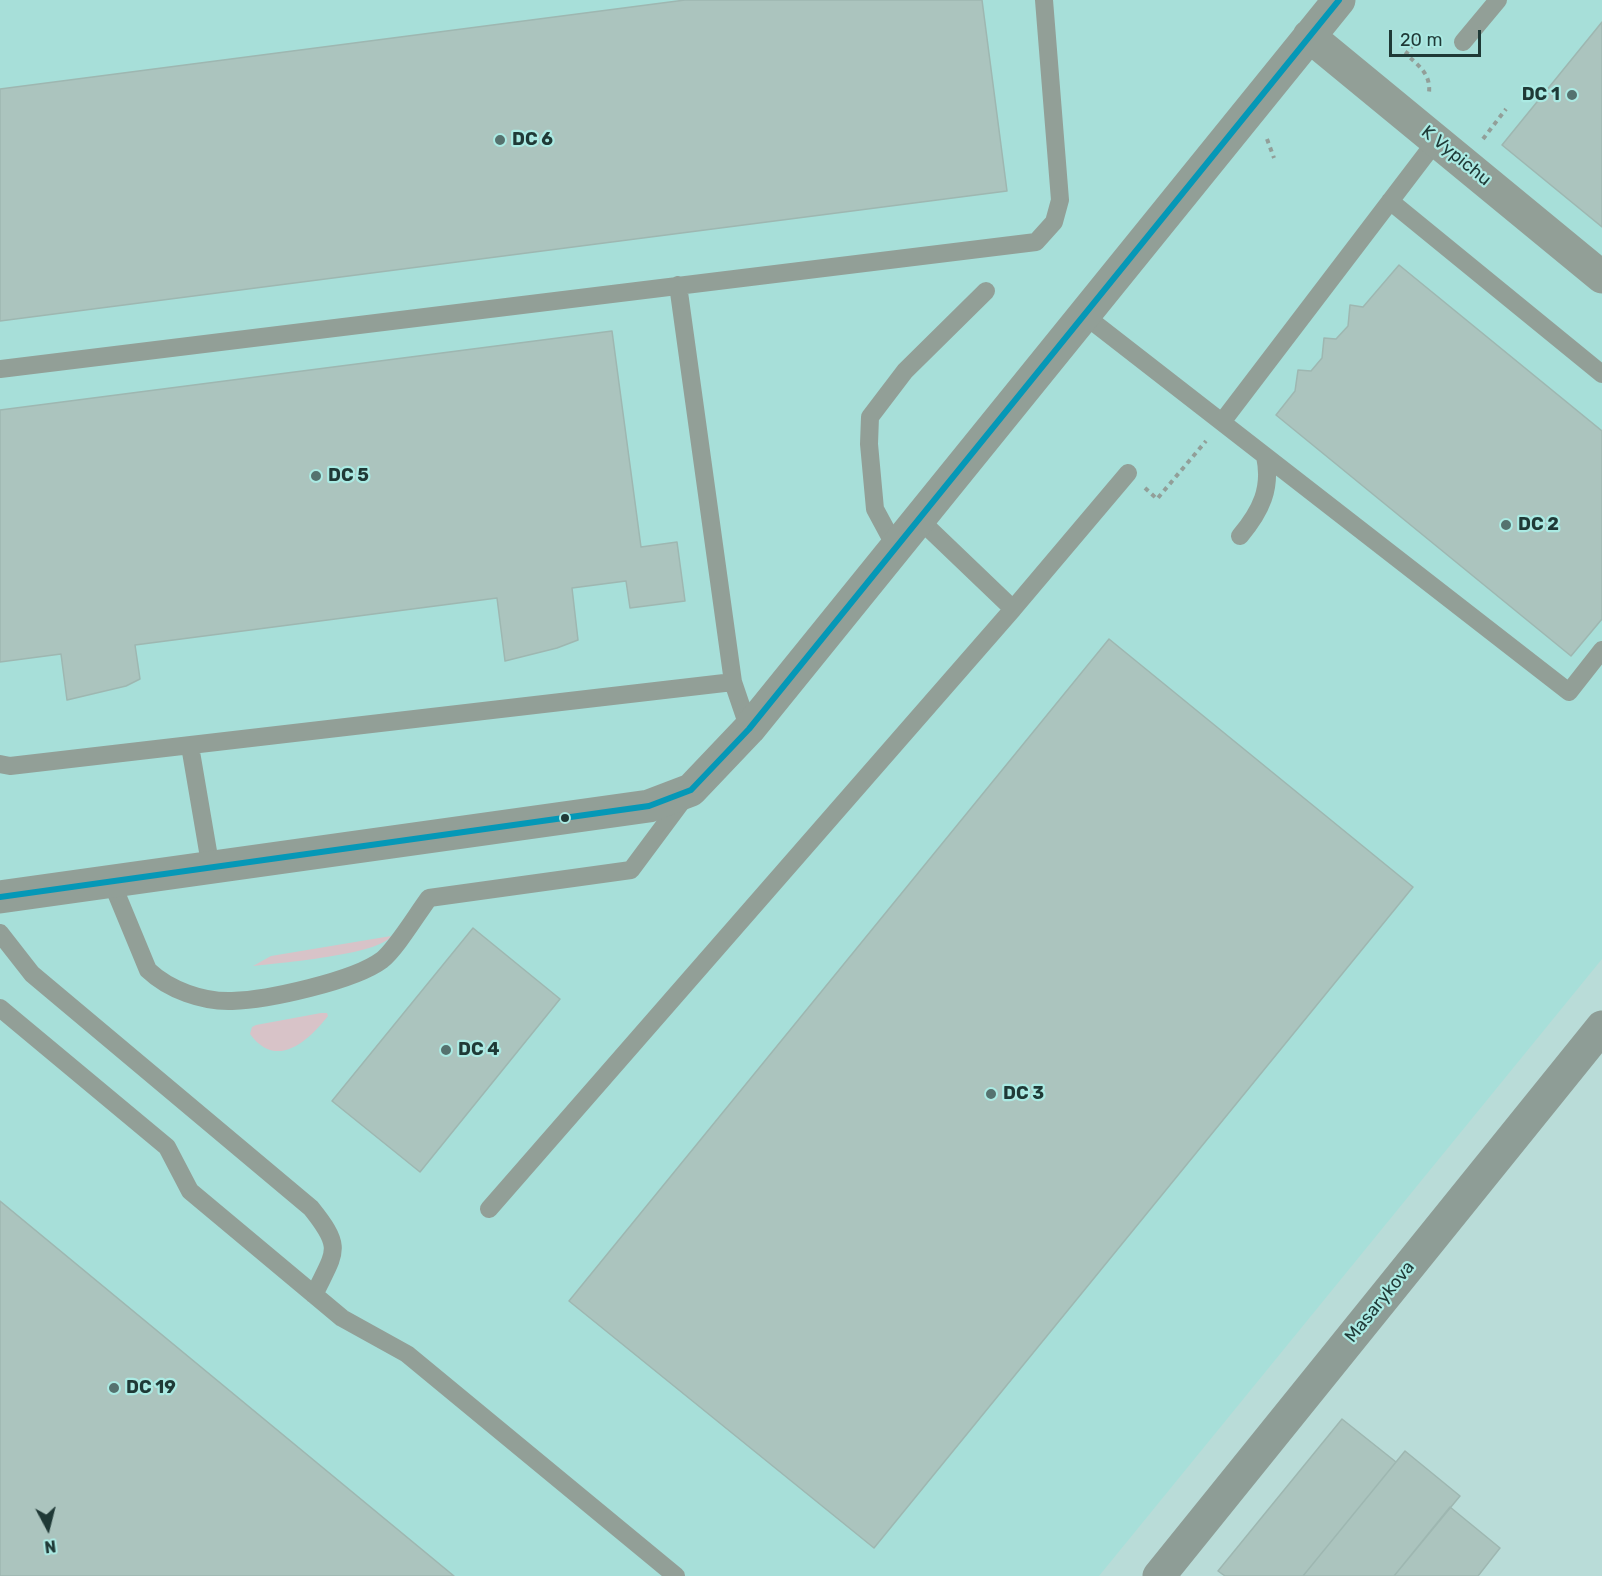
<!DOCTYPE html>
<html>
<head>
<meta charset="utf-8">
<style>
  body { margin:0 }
  #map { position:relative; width:1602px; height:1576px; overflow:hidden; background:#b9dcd8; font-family:Rubik,sans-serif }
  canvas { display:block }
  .north { position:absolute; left:18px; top:1498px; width:60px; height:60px; -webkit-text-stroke:4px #abeae3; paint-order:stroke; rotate:173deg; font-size:16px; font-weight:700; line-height:24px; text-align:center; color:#1f3936 }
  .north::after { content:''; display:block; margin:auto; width:21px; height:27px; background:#1f3936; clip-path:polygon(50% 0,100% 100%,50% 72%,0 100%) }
  .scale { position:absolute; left:1389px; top:30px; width:92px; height:27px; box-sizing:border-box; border:3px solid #1f3936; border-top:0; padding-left:8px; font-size:18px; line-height:21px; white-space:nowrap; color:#1f3936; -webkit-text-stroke:4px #abeae3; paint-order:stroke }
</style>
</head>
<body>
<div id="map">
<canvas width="1602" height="1576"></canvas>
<div class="north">N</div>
<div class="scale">20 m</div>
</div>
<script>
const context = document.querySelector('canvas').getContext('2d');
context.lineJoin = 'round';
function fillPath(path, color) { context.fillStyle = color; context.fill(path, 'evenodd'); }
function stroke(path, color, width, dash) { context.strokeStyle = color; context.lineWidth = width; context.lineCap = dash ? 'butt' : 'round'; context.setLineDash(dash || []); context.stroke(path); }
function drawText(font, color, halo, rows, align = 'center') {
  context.font = font + ' Rubik,sans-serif'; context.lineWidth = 4.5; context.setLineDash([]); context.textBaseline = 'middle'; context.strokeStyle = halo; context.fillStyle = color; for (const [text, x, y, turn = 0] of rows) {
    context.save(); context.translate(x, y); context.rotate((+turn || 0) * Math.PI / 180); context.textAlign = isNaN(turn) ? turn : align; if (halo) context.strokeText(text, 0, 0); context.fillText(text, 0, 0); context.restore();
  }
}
const built = new Path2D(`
  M0 0H1602V959L1099 1576H0Z`);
const green = new Path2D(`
  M391 936C380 955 277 963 253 966L271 956Z
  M321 1013H327L328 1016C309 1040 277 1071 250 1034L252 1027 256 1025Z`);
const building = new Path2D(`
  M685 0H982L1007 191 0 321V89Z
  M1602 22V227L1502 145Z
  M1399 265 1602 431V619L1571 656 1276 415 1295 391 1298 370 1311 371 1322 358 1324 338 1336 339 1348 326 1350 305 1363 307Z
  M612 331 641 547 677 542 685 601 630 608 626 581 572 588 578 640 557 648 505 661 497 598 135 645 140 679 126 686 67 700 61 654 0 662V410Z
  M1109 639 1413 887 874 1548 569 1301Z
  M473 928 560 999 420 1172 332 1101Z
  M0 1201 454 1576H0Z
  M1342 1419 1396 1462 1303 1576H1225L1218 1571Z
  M1405 1451 1460 1496 1394 1576H1303Z
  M1450 1507 1500 1548 1478 1576H1394Z`);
const path = new Path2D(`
  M1419 37 1406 54C1419 66 1431 74 1429 93
  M1267 139 1274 158
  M1483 139 1506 109
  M1145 488 1157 499 1206 441`);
const service = new Path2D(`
  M1463 42 1498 0
  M1390 201 1602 374
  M678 285 733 682 749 729
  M1084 315 1569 692 1602 650
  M0 369 1036 242 1054 222 1060 200 1044 0
  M1222 422 1436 141
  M1240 536C1261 511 1272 488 1265 456
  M896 548 875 509 869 444 870 417 905 371 986 291
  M1013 609 1128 473
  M190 746 211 869
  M0 764 10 766 733 682
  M112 883 148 970C169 990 203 1002 232 1001 267 1000 354 981 382 960 396 949 417 914 429 898L631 870 686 796
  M0 933 32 974 311 1208C344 1249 335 1251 314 1295
  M0 1008 167 1147 190 1191 342 1318 407 1354 676 1576
  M489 1209 1013 609 919 519`);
const minor = new Path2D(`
  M1309 36 1602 277
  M0 897 649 806 691 790 749 729 1339 0`);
const secondary = new Path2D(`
  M1159 1576 1602 1027`);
const bus1 = new Path2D(`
  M0 897 649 806 691 790 749 729 1339 0`);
const markers = [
  [1572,95,6,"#55726f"],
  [500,140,6,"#55726f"],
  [316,476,6,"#55726f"],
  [1506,525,6,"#55726f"],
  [565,818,5,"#1f3936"],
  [446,1050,6,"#55726f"],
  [991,1094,6,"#55726f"],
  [114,1388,6,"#55726f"]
];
const poiNames = [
  ["DC 1",1560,95,"right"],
  ["DC 6",512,140],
  ["DC 5",328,476],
  ["DC 2",1518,525],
  ["DC 4",458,1050],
  ["DC 3",1003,1094],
  ["DC 19",126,1388]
];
const streetNames = [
  ["K Vypichu",1456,156,39],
  ["Masarykova",1380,1302,-51]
];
fillPath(built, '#a7dfd9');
fillPath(green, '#d8c3c8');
fillPath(building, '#abc4be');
stroke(building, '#9eb7b1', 1.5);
stroke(path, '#929f99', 4, [4.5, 4.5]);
stroke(service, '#929f97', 18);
stroke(minor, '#929f97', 33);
stroke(secondary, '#8e9d96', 33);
stroke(bus1, '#0598b7', 6);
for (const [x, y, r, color] of markers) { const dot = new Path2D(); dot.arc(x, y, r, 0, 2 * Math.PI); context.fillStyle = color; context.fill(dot); stroke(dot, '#abeae3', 2); }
drawText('bold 18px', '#1f3936', '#abeae3', poiNames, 'left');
drawText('18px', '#1f3936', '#abeae3', streetNames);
</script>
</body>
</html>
